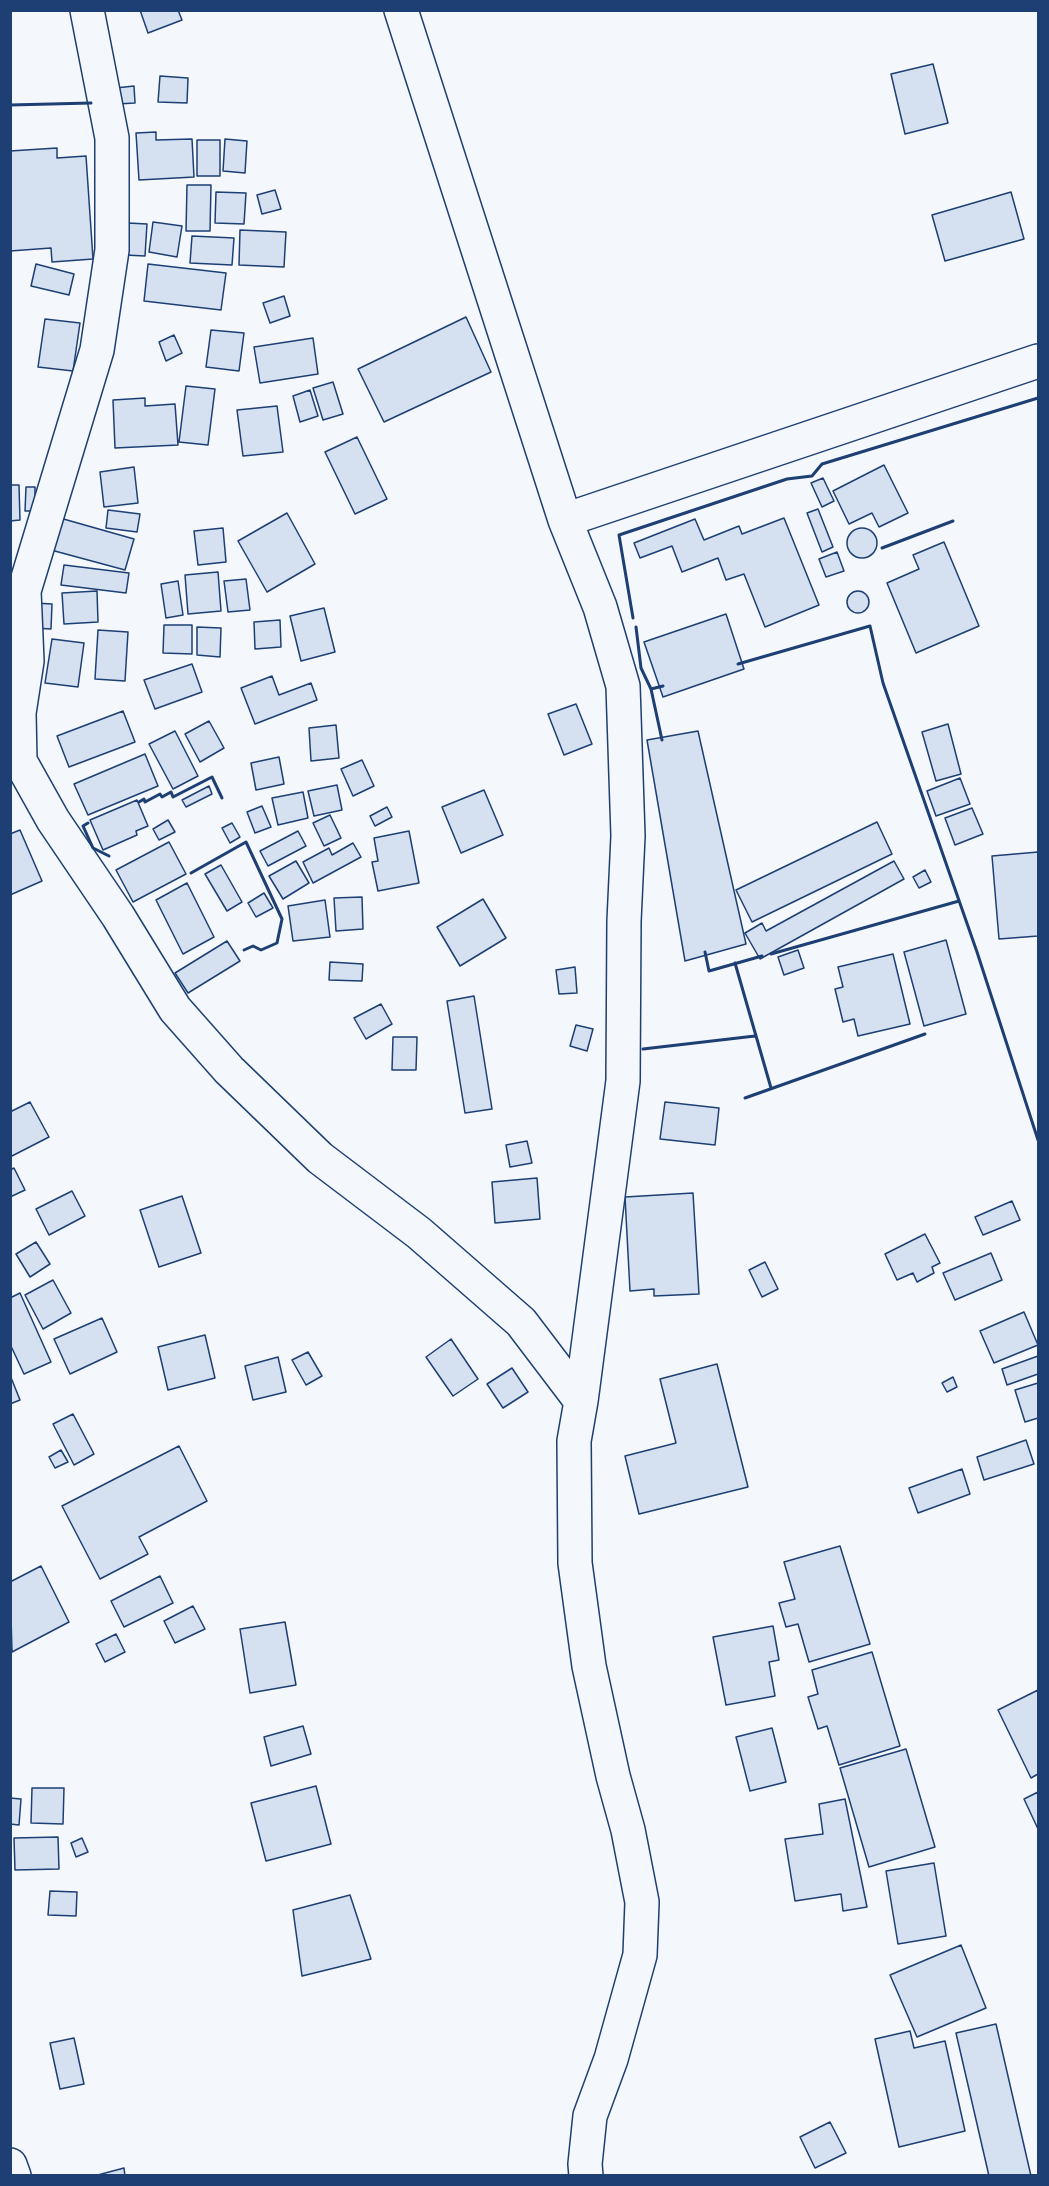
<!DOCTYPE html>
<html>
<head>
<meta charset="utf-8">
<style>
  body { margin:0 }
  #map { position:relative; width:1049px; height:2186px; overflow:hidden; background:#f4f7fb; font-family:"Alegreya Sans",sans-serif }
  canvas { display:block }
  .frame { position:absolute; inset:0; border:12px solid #1d3f73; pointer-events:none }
</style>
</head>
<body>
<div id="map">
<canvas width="1049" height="2186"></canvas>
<div class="frame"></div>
</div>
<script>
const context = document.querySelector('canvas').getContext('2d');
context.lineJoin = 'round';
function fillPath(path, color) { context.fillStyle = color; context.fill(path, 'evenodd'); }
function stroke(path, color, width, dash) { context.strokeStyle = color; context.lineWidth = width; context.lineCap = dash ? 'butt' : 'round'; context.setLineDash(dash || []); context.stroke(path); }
const building = new Path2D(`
  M140 10H178L182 20 148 33Z
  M933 64 948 123 905 134 891 74Z
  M160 76 188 78 187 103 158 102Z
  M134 86 135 103 117 104 116 88Z
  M156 132V140L192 139 194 177 139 180 136 133Z
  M225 139 247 141 245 173 223 171Z
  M197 140H220V176H197Z
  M57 148V158L86 156 93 259 52 262 51 248 10 251V151Z
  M187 185H211L210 231H186Z
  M275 190 281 209 262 214 257 195Z
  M216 192 246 193 244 224 215 223Z
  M1011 192 1024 239 945 261 932 215Z
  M153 222 182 226 177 257 149 252Z
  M128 223 147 224 145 256 125 255Z
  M240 230 286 232 284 267 239 265Z
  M192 236 234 238 232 265 190 263Z
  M36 264 74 274 69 295 31 286Z
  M148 264 226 273 221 310 144 301Z
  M284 296 290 316 270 323 263 303Z
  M466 317 491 372 384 422 358 369Z
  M45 319 80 323 73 371 38 367Z
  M211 330 244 333 239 371 206 367Z
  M174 335 182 353 166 361 159 342Z
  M313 338 318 374 260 383 254 347Z
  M333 382 343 414 323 420 313 388Z
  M186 386 215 389 208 445 179 442Z
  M310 390 318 416 300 422 293 396Z
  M145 398V406L175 404 178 445 115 448 113 400Z
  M277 406 283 452 243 456 237 410Z
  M357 437 387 499 355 514 325 452Z
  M884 465 908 513 879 527 872 513 849 524 833 491Z
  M134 467 138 503 104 507 100 472Z
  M823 478 834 501 822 507 811 483Z
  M10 485H19L20 520 10 521Z
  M26 487H35V511H25Z
  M818 509 833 547 822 552 807 513Z
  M108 510 140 514 137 532 106 528Z
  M287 513 315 564 267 592 238 541Z
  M60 518 134 539 125 570 51 550Z
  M784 518 819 605 765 627 744 574 726 580 718 558 682 572 672 546 640 558 634 543 695 519 704 540 739 526 742 534Z
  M847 543a15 15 0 1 1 30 0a15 15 0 1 1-30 0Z
  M223 528 226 562 198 565 194 531Z
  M944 542 979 626 916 653 887 583 919 569 913 555Z
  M837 552 844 571 826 577 819 559Z
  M64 565 129 573 126 593 61 585Z
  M218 572 221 611 188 614 185 575Z
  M246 579 250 610 228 612 224 581Z
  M178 581 183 615 166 618 161 584Z
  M97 591 98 622 64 624 62 593Z
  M847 602a11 11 0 1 1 22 0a11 11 0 1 1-22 0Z
  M35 603 52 604 51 629 34 628Z
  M324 608 335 652 301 661 290 616Z
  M726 614 744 669 663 697 644 642Z
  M280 620 281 647 255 649 254 622Z
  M164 625H192V654L163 653Z
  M197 627 221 628 220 657 197 655Z
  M98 630 128 632 125 681 95 679Z
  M52 639 84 643 78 687 45 683Z
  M192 664 202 692 155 709 144 680Z
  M272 676 279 695 311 683 317 700 255 724 241 688Z
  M576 704 592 744 564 755 548 714Z
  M123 711 135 742 69 767 57 736Z
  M209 721 224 748 200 762 185 734Z
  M948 724 961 774 936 781 922 732Z
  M336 725 339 758 311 761 309 728Z
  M175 731 198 776 173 789 149 744Z
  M698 731 746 944 685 961 647 740Z
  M145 754 158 786 88 815 74 784Z
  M279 757 284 784 256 790 251 763Z
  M362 760 374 786 353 796 341 769Z
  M960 778 970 804 936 816 927 791Z
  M337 785 342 810 314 816 308 791Z
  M209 786 212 794 186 807 182 800Z
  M484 790 503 835 461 853 442 807Z
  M303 792 308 818 278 825 272 798Z
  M137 800 148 826 136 831 137 835 103 850 90 820Z
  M262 806 271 827 255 833 247 812Z
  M387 807 392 817 375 826 370 816Z
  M972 808 983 834 955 845 945 818Z
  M330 815 341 838 324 846 313 823Z
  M168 820 175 832 159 840 153 829Z
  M877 822 892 854 752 922 736 890Z
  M232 823 240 837 230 843 222 828Z
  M20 830 42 881 10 895V834Z
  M298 831 306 846 268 866 260 851Z
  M409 831 419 883 378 891 372 862 378 861 374 838Z
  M169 842 186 874 133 902 116 870Z
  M353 843 361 857 313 883 303 862 329 848 332 855Z
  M1038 852V936L999 939 992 856Z
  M296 861 309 883 283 899 269 876Z
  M894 861 904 879 760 959 745 933 762 923 766 931Z
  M221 865 242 902 227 911 205 874Z
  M925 870 931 882 919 888 913 877Z
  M187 883 214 937 183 954 156 900Z
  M264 893 273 908 256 917 248 903Z
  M362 897 363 929 336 931 334 898Z
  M483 899 506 938 460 966 437 927Z
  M325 900 330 937 293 941 288 906Z
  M946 940 966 1014 924 1026 904 952Z
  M227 941 240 961 188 993 175 973Z
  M798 950 804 968 784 975 778 957Z
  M893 954 910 1024 858 1036 854 1019 843 1022 835 989 843 987 838 967Z
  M330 962 363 964 362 981 329 980Z
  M575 967 577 993 559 994 556 970Z
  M474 996 492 1109 465 1113 447 1001Z
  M381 1004 392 1024 366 1039 354 1018Z
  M576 1025 593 1029 587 1051 570 1046Z
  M393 1037H417L416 1070H392Z
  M30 1102 49 1137 10 1157V1112Z
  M665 1102 719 1108 715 1145 660 1139Z
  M527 1141 532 1163 510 1167 506 1145Z
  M14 1168 25 1190 10 1197V1170Z
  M537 1178 540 1219 495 1223 492 1182Z
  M72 1191 85 1216 49 1235 36 1209Z
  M693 1193 699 1294 654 1296V1289L630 1291 625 1197Z
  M182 1196 201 1253 159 1267 140 1210Z
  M1012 1201 1020 1220 983 1235 975 1217Z
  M925 1234 940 1263 932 1267 934 1273 917 1282 913 1273 897 1280 885 1254Z
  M36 1242 50 1264 30 1277 16 1254Z
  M991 1253 1002 1280 955 1300 943 1273Z
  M765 1262 778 1289 762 1297 749 1270Z
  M53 1280 71 1313 43 1329 25 1295Z
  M20 1293 51 1362 24 1374 10 1344V1298Z
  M1024 1312 1038 1345 994 1363 980 1331Z
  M102 1318 117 1352 70 1374 54 1339Z
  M205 1335 215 1378 168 1390 158 1347Z
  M451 1339 478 1379 453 1396 426 1357Z
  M308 1352 322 1376 306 1385 292 1360Z
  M1038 1356V1374L1007 1385 1002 1369Z
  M278 1357 286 1392 253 1400 245 1366Z
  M717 1364 748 1487 639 1514 625 1456 676 1443 660 1379Z
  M512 1368 528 1392 503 1408 487 1384Z
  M10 1375 20 1400 10 1404Z
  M953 1377 957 1387 947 1392 942 1383Z
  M1038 1383V1418L1025 1422 1015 1390Z
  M73 1414 94 1454 74 1465 53 1424Z
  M1026 1440 1034 1464 984 1480 977 1457Z
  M179 1446 207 1501 139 1537 148 1554 100 1579 62 1506Z
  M61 1450 68 1462 55 1468 49 1457Z
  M962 1469 970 1494 918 1513 909 1488Z
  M840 1546 870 1644 809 1662 798 1624 786 1627 779 1603 795 1599 784 1562Z
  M41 1566 69 1622 12 1652 10 1582Z
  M160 1576 173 1603 124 1627 111 1601Z
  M193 1606 205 1629 175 1643 164 1621Z
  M285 1622 296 1685 250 1693 240 1629Z
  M773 1626 779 1660 769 1662 775 1696 726 1705 713 1637Z
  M116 1634 125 1652 105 1662 96 1644Z
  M872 1652 900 1746 839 1765 827 1726 818 1729 808 1697 818 1694 812 1670Z
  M1038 1690V1774L1031 1778 998 1710Z
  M303 1726 311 1754 271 1766 264 1737Z
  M772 1728 786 1782 750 1791 736 1737Z
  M906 1749 935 1847 869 1867 840 1768Z
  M316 1786 331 1844 266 1861 251 1803Z
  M32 1788H64L63 1824 31 1823Z
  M1038 1792V1829L1024 1799Z
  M10 1798 21 1799 19 1825 10 1824Z
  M845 1799 867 1907 843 1911 841 1894 795 1901 785 1839 823 1834 819 1804Z
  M58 1837 59 1869 15 1870 14 1838Z
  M82 1838 88 1852 76 1857 71 1843Z
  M934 1863 946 1936 898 1944 886 1871Z
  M50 1891 77 1892 76 1916 48 1915Z
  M350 1895 371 1959 302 1976 293 1910Z
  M961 1945 986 2008 917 2037 890 1975Z
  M996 2024 1031 2176H989L956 2033Z
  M910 2031 914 2048 945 2041 965 2131 899 2147 875 2039Z
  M74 2038 84 2084 60 2089 50 2043Z
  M830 2122 846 2153 815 2168 800 2137Z
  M124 2168 125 2176H94Z`);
const minor = new Path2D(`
  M87 10 112 138V250L97 350 24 591 27 661 19 713 20 761 53 820 118 916 175 1009 229 1070 320 1158 419 1233 521 1322 581 1401
  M401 10 565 520 600 607 623 686 628 836 624 921 623 1081 581 1401 574 1441 575 1563 589 1666 613 1776 628 1830 642 1902 640 1955 611 2059 590 2116 585 2164 586 2176
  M565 520 1038 361
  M10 2165 14 2176`);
const wall = new Path2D(`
  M10 105 91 103
  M882 548 953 521
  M633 618 619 535 787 479 812 476 822 464 1038 398
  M636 627 641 668 651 689 662 740
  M738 664 870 626 883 683 977 952 1038 1140
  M651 689 663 686
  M139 802 144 799 145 802 160 794 162 797 171 792 173 797 212 777 222 798
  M88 823 83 826 93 848 109 856
  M191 873 246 842 282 919 277 943 261 950 253 946 244 950
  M705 952 709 971 762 956
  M771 954 959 901
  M735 963 771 1088
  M643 1049 755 1036
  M745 1098 925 1034`);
fillPath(building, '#d5e0f0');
stroke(building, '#1d3f73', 1.5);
stroke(minor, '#1d3f73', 36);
stroke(minor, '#f4f7fb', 33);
stroke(wall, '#1d3f73', 3);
</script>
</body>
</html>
